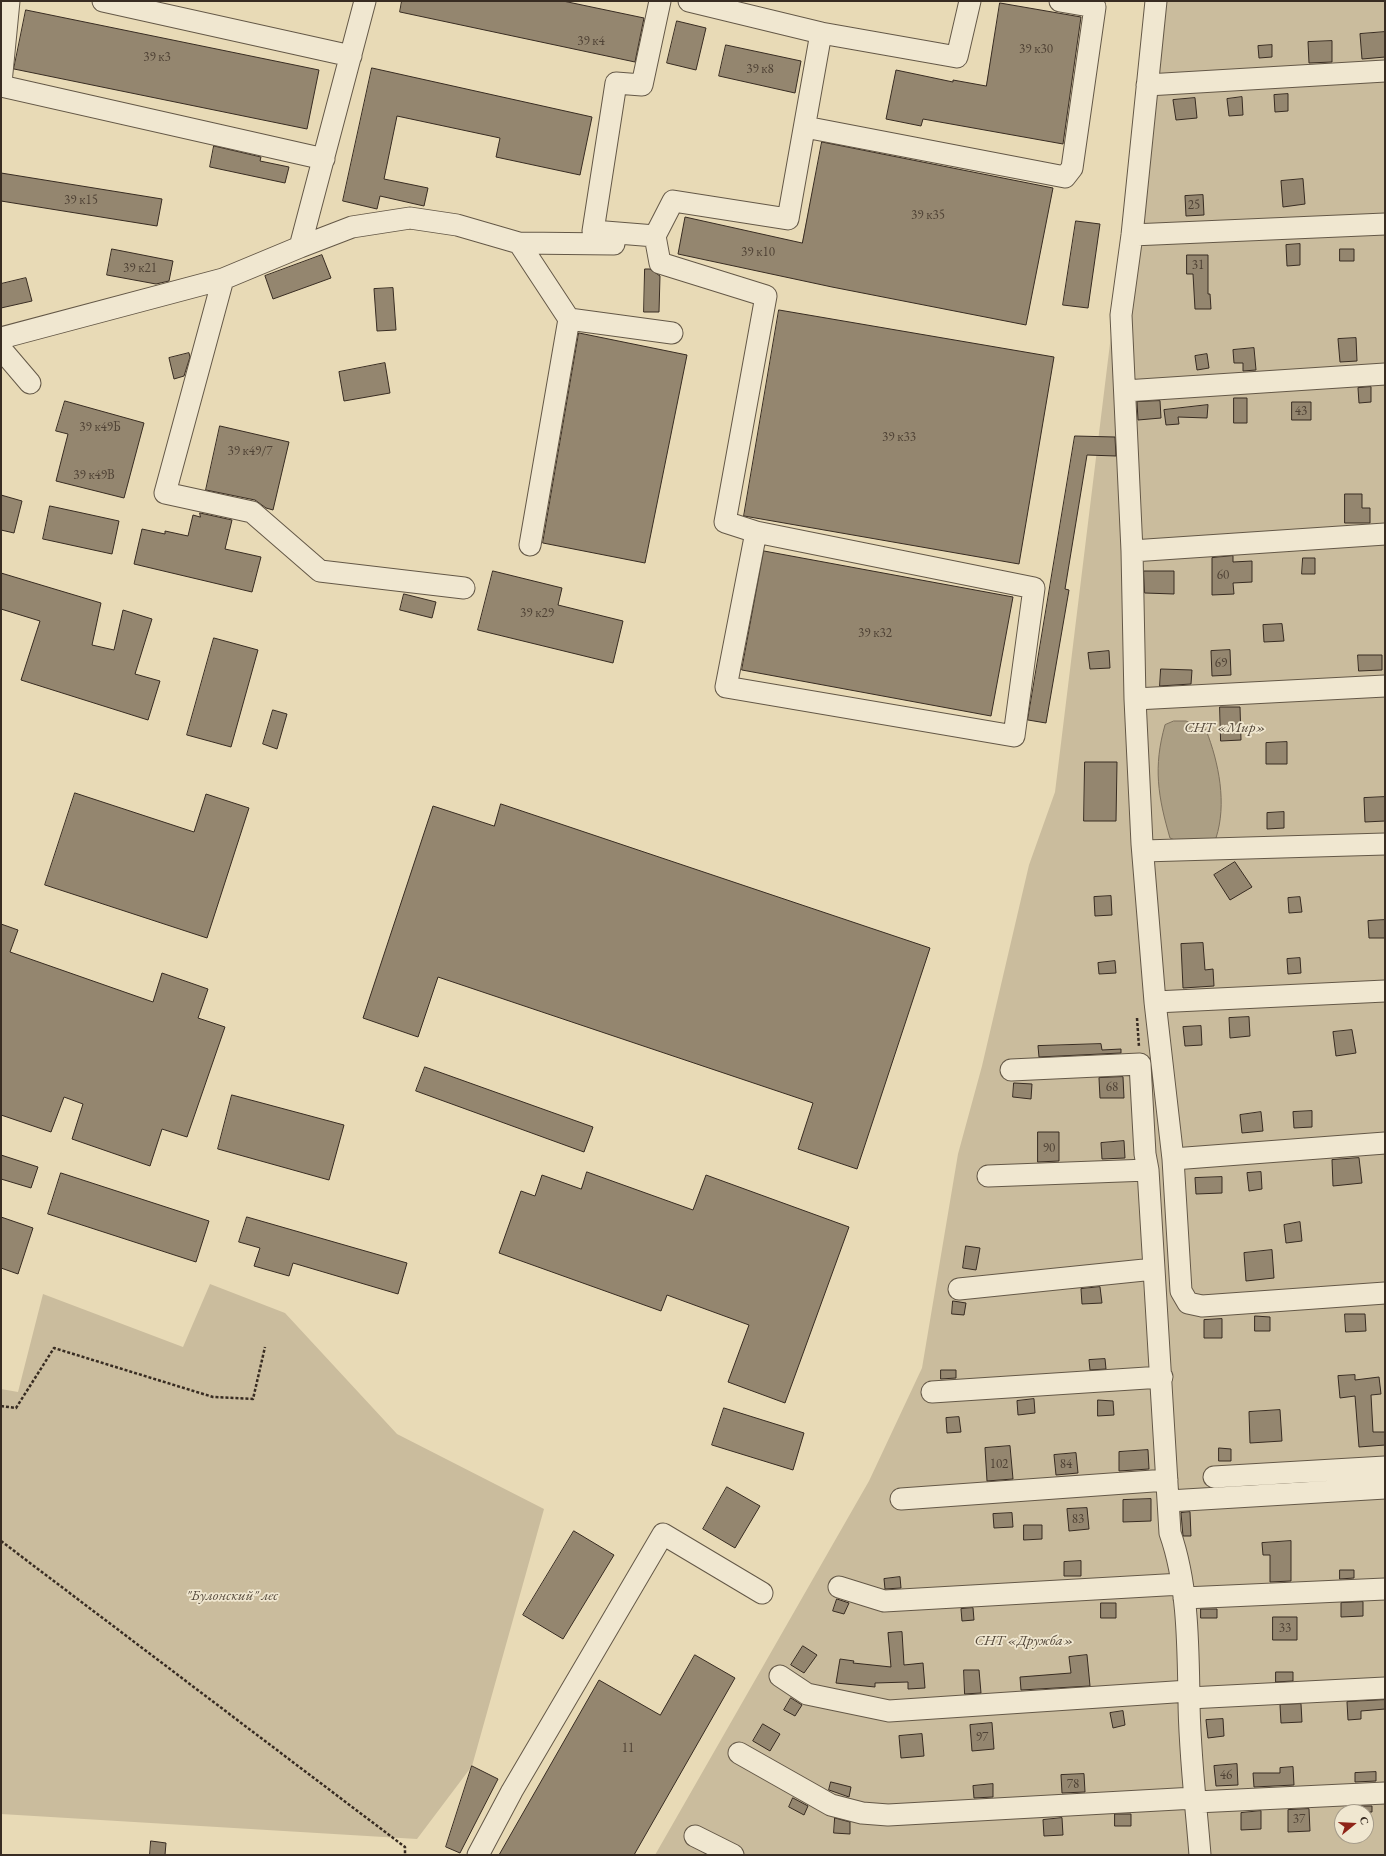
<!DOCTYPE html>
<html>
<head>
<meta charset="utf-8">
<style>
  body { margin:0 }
  #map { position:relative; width:1386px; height:1856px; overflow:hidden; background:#e8dab6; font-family:"EB Garamond",serif }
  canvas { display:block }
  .frame { position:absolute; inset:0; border:2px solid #382c22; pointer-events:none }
  .north { position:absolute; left:1334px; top:1804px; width:40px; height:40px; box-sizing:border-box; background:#f0e7d0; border:1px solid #a69c8a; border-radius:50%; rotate:72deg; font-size:11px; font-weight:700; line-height:16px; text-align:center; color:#382c22 }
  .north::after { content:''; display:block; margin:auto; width:14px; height:18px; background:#8f2418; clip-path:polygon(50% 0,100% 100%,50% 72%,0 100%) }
</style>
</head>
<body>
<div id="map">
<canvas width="1386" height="1856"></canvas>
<div class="frame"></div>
<div class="north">С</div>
</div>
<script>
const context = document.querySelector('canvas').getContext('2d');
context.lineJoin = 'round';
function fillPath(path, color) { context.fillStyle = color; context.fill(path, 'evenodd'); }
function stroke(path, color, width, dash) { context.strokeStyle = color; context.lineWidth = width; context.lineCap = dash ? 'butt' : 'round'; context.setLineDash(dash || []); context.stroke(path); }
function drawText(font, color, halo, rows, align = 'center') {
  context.font = font + ' "EB Garamond",serif'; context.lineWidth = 3.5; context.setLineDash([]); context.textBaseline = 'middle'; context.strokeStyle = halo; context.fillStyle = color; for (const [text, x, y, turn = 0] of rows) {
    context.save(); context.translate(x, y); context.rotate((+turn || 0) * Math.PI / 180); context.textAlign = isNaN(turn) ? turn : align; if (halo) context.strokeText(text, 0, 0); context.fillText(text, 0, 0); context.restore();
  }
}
const green = new Path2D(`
  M1152 1H1385V1855H655L869 1481 922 1368 958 1154 982 1066 1029 865 1055 792ZM1342 1812H1366V1836H1342Z
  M210 1284 285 1313 397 1434 544 1509 472 1766 417 1839 1 1814V1389L18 1392 43 1294 183 1347Z`);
const water = new Path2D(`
  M1174 721H1186L1206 730C1219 763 1227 804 1216 838 1197 849 1189 846 1170 838 1158 797 1153 767 1165 725Z`);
const building = new Path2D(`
  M402 1H563L644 18 635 62 400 12Z
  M1000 3 1081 17 1063 144 923 119 921 126 886 119 896 70 953 82V80L986 86Z
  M26 10 319 70 307 129 14 69Z
  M677 21 706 28 696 70 667 63Z
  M1385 32V57L1362 59 1360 34Z
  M1332 41V62L1309 63 1308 42Z
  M726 45 801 61 795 93 719 76Z
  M1272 45V57L1259 58 1258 46Z
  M372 68 592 117 580 175 496 157 500 138 397 116 384 179 428 188 424 206 380 196 377 209 343 201Z
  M1288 94V111L1275 112 1274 95Z
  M1242 97 1243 115 1229 116 1227 99Z
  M1195 98 1197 118 1176 120 1173 100Z
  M822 142 1053 188 1026 325 832 287 678 254 685 217 802 243Z
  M214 146 261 157 260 161 289 167 285 183 210 167Z
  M1 173 162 199 157 226 1 201Z
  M1303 179 1305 204 1283 207 1281 181Z
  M1203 195 1204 215 1186 216 1185 196Z
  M1076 221 1100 224 1088 308 1063 305Z
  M1300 244V265L1287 266 1286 245Z
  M112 249 173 261 169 281 156 284 107 275Z
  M1340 249H1354V261H1340Z
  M322 255 331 278 273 299 265 276Z
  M1187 255H1208V294H1210L1211 309H1195L1193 274H1187Z
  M645 269H650L660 276 659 312H644Z
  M26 278 32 301 1 308V284Z
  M393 288 396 330 377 331 374 289Z
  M779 310 1054 357 1019 564 744 516Z
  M579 333 687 355 645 563 543 543Z
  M1356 338 1357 361 1340 362 1338 339Z
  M1254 348 1256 370 1243 371V363H1234L1233 350Z
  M189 353 190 357 184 376 174 379 169 358Z
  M1207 354 1209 368 1197 370 1195 356Z
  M385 363 390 393 344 401 339 372Z
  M1371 387V402L1359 403 1358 388Z
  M1234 398H1247V423H1234Z
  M65 401 144 423 124 498 56 481 68 434 56 431Z
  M1160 401 1161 418 1138 420 1137 402Z
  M1292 402H1311V420H1292Z
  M1208 405 1207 418 1178 417 1179 424 1166 425 1164 410Z
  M220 426 289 442 273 510 266 508 255 500 206 490Z
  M1075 436 1115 437 1116 456 1087 455 1065 589 1069 590 1046 723 1028 720Z
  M1345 494H1362V508H1370V523H1345Z
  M1 495 22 501 14 533 1 530Z
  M50 506 119 521 112 554 43 539Z
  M200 513 232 520 225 549 261 557 252 592 134 564 142 529 165 534V531L188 536 193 515 200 517Z
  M764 551 1013 597 991 716 742 670Z
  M1233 556V562L1252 561V582L1233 583 1234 594 1212 595V558Z
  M1303 558H1315V574H1302Z
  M493 571 562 588 558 605 623 621 613 663 478 630Z
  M1144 571H1174V594L1145 593Z
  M1 573 101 603 92 645 114 650 123 610 152 619 135 674 160 681 148 720 21 680 40 621 1 609Z
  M404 594 436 602 432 618 400 610Z
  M1282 624 1284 641 1264 642 1263 625Z
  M214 638 258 650 231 747 187 735Z
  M1230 650 1231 675 1212 676 1211 651Z
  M1109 651 1110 668 1090 669 1088 653Z
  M1358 655H1382V670L1359 671Z
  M1161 669 1192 670 1191 684 1160 686Z
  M1220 707H1240L1241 740 1221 741Z
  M273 710 287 714 277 749 263 744Z
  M1287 742V764H1266V743Z
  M1085 762H1117L1116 821H1084Z
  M75 793 194 832 206 794 249 808 207 938 45 885Z
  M1385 797V821L1365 822 1364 798Z
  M501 804 930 948 857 1169 798 1149 813 1103 438 977 418 1037 363 1018 433 806 494 826Z
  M1284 812V828L1267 829V813Z
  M1235 862 1252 887 1230 900 1214 875Z
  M1111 896 1112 915 1095 916 1094 897Z
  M1300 897 1302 912 1289 913 1288 898Z
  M1385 920V938H1369L1368 921Z
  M1 924 18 930 10 952 153 1002 162 973 208 989 198 1018 225 1027 187 1137 162 1129 150 1166 72 1139 83 1104 64 1097 51 1132 1 1115Z
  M1203 943 1205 970 1213 969 1214 986 1183 988 1181 944Z
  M1300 958 1301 973 1288 974 1287 959Z
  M1115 961 1116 973 1099 974 1098 963Z
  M1249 1017 1250 1036 1230 1038 1229 1018Z
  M1201 1026 1202 1045 1185 1046 1183 1027Z
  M1352 1030 1356 1053 1336 1056 1333 1032Z
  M1101 1044 1102 1050 1121 1049V1053L1039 1057 1038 1046Z
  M425 1067 593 1127 584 1152 416 1091Z
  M1123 1077 1124 1098H1100L1099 1078Z
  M1014 1083 1032 1084 1031 1099 1013 1097Z
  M232 1095 344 1125 329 1180 218 1149Z
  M1312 1111V1127L1294 1128 1293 1112Z
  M1261 1112 1263 1131 1242 1133 1240 1115Z
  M1038 1132H1059V1161L1038 1162Z
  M1124 1141 1125 1158 1102 1159 1101 1143Z
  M1 1155 38 1167 31 1188 1 1179Z
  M1359 1158 1362 1183 1333 1186 1332 1160Z
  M587 1172 693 1210 706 1175 849 1227 785 1403 728 1382 749 1325 667 1295 661 1311 499 1253 521 1191 535 1196 542 1175 581 1189Z
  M1261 1172 1262 1189 1249 1191 1247 1173Z
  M61 1173 209 1221 196 1262 48 1214Z
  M1222 1177V1193L1196 1194 1195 1178Z
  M1 1217 33 1228 18 1274 1 1268Z
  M247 1217 407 1263 398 1294 293 1263 289 1276 254 1266 260 1248 239 1242Z
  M1300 1222 1302 1241 1286 1243 1284 1225Z
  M966 1246 980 1248 976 1270 963 1268Z
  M1272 1250 1274 1278 1246 1281 1244 1253Z
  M1100 1287 1102 1303 1082 1304 1081 1289Z
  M953 1301 966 1303 964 1315 952 1314Z
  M1345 1314H1365L1366 1331 1346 1332Z
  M1255 1316 1270 1317V1331H1255Z
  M1222 1319V1338H1204V1320Z
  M1105 1359 1106 1369 1090 1370 1089 1360Z
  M941 1370H956V1378L941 1379Z
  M1355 1375V1380L1379 1377 1381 1394 1371 1395 1373 1432H1385V1445L1359 1447 1355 1396 1340 1398 1338 1376Z
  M1034 1399 1035 1413 1018 1415 1017 1401Z
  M1098 1400 1113 1401 1114 1415 1098 1416Z
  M724 1408 804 1433 793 1470 712 1445Z
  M1280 1410 1282 1441 1250 1443 1249 1412Z
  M959 1417 961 1432 947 1433 946 1418Z
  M1010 1446 1013 1479 987 1481 985 1448Z
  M1219 1448 1231 1449V1461H1219Z
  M1148 1450 1149 1469 1119 1471V1452Z
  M1076 1453 1078 1473 1056 1475 1054 1455Z
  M727 1487 760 1506 735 1548 703 1529Z
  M1151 1499V1521L1123 1522V1500Z
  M1087 1508 1089 1529 1069 1531 1067 1509Z
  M1190 1512 1191 1536H1183L1181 1513Z
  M1012 1513 1013 1527 994 1528 993 1514Z
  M1024 1525H1042V1539L1024 1540Z
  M574 1531 614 1555 563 1639 523 1615Z
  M1291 1541V1581L1270 1582V1555H1263L1262 1543Z
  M1081 1561V1576H1064V1562Z
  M1340 1570H1354V1578L1340 1579Z
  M900 1577 901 1588 885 1589 884 1579Z
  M837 1599 849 1603 844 1614 833 1611Z
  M1363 1602V1616L1341 1617V1603Z
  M1101 1603H1116V1618H1101Z
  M973 1608 974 1620 962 1621 961 1609Z
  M1201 1609H1217V1618H1201Z
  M1273 1617H1297V1640H1273Z
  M902 1632 904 1665 923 1663 925 1688 908 1689V1682L875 1683V1687L836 1683 840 1659 854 1661 853 1663 891 1667 888 1633Z
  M803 1646 817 1655 804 1673 791 1665Z
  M695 1655 735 1678 634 1855H499L599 1680 660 1715Z
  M1087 1655 1090 1686 1021 1690 1020 1677 1071 1673 1069 1657Z
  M964 1670H979L981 1693 965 1694Z
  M1276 1672H1293V1681L1276 1682Z
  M791 1698 802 1705 795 1716 784 1710Z
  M1385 1700V1709L1361 1711V1719L1348 1720 1347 1702Z
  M1301 1704 1302 1722 1281 1723 1280 1705Z
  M1123 1711 1125 1725 1113 1728 1110 1713Z
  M1223 1719 1224 1736 1208 1738 1206 1720Z
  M992 1723 994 1749 972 1751 970 1725Z
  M763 1724 780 1734 770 1751 753 1741Z
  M922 1734 924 1756 901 1758 899 1736Z
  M1237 1764 1238 1785 1216 1786 1214 1766Z
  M472 1766 498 1779 460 1853 446 1847Z
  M1293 1767 1294 1785 1254 1787 1253 1773H1280V1768Z
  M1376 1772V1781L1355 1782V1773Z
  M1084 1774 1085 1792 1062 1793 1061 1775Z
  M831 1782 851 1787 849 1797 829 1790Z
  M993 1784V1797L974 1798 973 1786Z
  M793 1798 808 1806 804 1815 789 1807Z
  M1357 1806H1372V1812H1357Z
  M1309 1809 1310 1831 1288 1832V1810Z
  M1261 1811V1829L1241 1830V1813Z
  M1115 1814H1131V1826H1115Z
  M835 1818 850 1822V1834L834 1833Z
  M1062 1818 1063 1835 1044 1836 1043 1820Z
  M151 1841 166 1843 165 1855H150Z`);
const path = new Path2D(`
  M1137 1018 1139 1047
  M1 1406 16 1408 54 1348 213 1397 253 1399 265 1347
  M1 1541 405 1847V1855`);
const minor = new Path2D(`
  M103 1 351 56
  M365 1 300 247 223 279 165 493 252 512 320 571 464 588
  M689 1 821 33 788 219 673 201 655 236 660 263 766 296 725 522 756 532 726 687 1014 736 1034 588 756 532
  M1156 1 1132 235 1121 315 1132 551 1135 699 1142 844 1155 1002 1173 1159 1181 1291 1188 1303 1202 1306 1385 1293
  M821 33 957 57 970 1
  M1 83 9 1
  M1147 85 1385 71
  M1 86 324 159
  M805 127 1065 177 1072 168 1095 7 1060 1
  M1132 235 1385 224
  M655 236 593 231 616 83 642 85 660 1
  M519 243 614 244
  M300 247 352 227 410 218 457 225 519 243 569 319
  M1 338 223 279
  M1 349 30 383
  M1125 391 1385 374
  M530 545 569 319 672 333
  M1132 551 1385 534
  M1135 699 1385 686
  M1143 851 1385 844
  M1155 1002 1385 991
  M1011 1070 1140 1064 1145 1154 1148 1170 1170 1533C1188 1584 1188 1644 1189 1698 1189 1750 1196 1803 1200 1855
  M1173 1159 1385 1143
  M988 1176 1148 1170
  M959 1289 1154 1269
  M932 1392 1162 1377
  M1214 1477 1385 1467
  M901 1499 1167 1480
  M1169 1501 1385 1488
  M839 1587 884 1601 1182 1584
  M1184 1598 1385 1589
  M780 1676 807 1694 889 1711 1189 1691
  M1189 1698 1385 1688
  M739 1753 831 1805 862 1813 888 1815 1195 1798
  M1196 1802 1385 1793
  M695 1836 733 1855
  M478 1855 512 1791 663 1534 762 1593`);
const numberNames = [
  ["39 к4",591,41],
  ["39 к30",1036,49],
  ["39 к3",157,57],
  ["39 к8",760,69],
  ["39 к15",81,200],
  ["25",1194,205],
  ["39 к35",928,215],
  ["39 к10",758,252],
  ["31",1198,265],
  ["39 к21",140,268],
  ["43",1301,411],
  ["39 к49Б",100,427],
  ["39 к33",899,437],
  ["39 к49/7",250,451],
  ["39 к49В",94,475],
  ["60",1223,575],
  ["39 к29",537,613],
  ["39 к32",875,633],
  ["69",1221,663],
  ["68",1112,1087],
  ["90",1049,1148],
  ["102",999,1464],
  ["84",1066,1464],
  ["83",1078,1519],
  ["33",1285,1628],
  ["97",982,1737],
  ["11",628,1748],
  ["46",1226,1775],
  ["78",1073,1784],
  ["37",1299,1819]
];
const parkNames = [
  ["СНТ «Мир»",1225,728],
  ["\"Булонский\" лес",232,1596],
  ["СНТ «Дружба»",1024,1641]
];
fillPath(green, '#cabc9d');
fillPath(water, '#ac9f84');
stroke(water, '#7e715d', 1);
fillPath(building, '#94866f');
stroke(building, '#382c22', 1);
stroke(minor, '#645847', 23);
stroke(path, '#382c22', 2.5, [3, 2]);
stroke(minor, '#f0e7d0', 21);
drawText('13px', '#4f4235', null, numberNames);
drawText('italic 15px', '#55493b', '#f0e7d0', parkNames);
</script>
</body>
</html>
